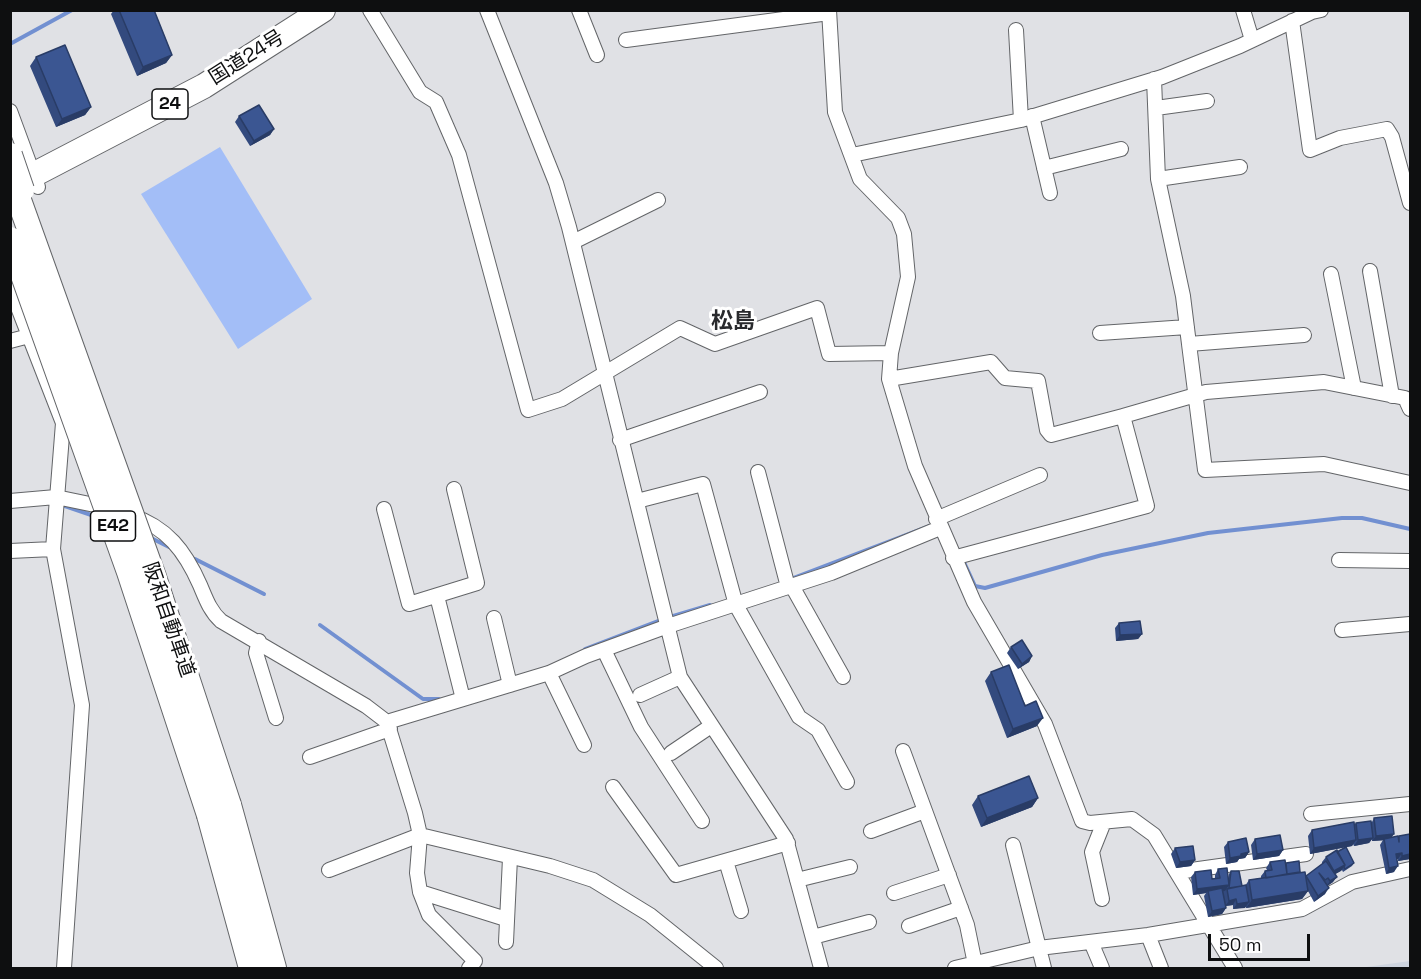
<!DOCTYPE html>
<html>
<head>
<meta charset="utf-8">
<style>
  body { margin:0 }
  #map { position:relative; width:1421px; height:979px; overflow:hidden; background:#e0e1e5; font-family:"Space Grotesk",sans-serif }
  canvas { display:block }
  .frame { position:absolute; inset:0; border:12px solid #0e0f10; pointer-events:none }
  .scale { position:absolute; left:1208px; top:934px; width:102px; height:27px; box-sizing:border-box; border:3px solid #0e0f10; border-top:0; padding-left:8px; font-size:18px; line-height:21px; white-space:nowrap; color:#0e0f10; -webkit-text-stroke:4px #fff; paint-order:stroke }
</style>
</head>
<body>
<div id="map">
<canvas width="1421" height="979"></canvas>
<div class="frame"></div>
<div class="scale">50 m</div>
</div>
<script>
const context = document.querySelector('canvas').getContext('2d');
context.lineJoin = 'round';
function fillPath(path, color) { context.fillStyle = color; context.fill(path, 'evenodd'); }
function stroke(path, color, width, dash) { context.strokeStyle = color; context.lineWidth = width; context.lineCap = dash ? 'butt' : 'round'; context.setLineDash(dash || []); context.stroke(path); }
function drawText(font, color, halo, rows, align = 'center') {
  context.font = font + ' "Space Grotesk","Noto Sans JP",sans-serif'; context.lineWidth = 6; context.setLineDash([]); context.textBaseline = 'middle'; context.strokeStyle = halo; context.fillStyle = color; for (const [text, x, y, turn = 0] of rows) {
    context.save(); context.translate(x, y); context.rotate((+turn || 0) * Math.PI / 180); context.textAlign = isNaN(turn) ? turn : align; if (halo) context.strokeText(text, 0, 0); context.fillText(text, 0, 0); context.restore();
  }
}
const built = new Path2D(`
  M1410 961V968H1359Z`);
const green = new Path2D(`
  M220 147 312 299 238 349 141 194Z`);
const stream = new Path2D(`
  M10 44 72 10
  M59 504 100 518
  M149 537 169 547
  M195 559 264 594
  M963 560 975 586 985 588 1102 555 1208 533 1342 518H1362L1410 529
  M788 580 932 525
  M670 617 710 605
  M320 625 423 699H439
  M585 649 658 621`);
const street = new Path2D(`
  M370 10 420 92 436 102 459 155 528 410 562 399 680 328 715 344 817 308 829 354 891 353
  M487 10 556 183 569 227 680 677 786 839 821 968
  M579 10 597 55
  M829 10 835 112 860 179 898 218 904 234 908 277 891 353 889 379 915 466 974 602 1045 724 1082 821 1090 823 1132 819 1154 835 1235 968
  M1243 10 1252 40
  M1292 21 1310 150 1340 138 1387 129 1392 137 1410 203
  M1016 30 1021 120
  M626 40 829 13
  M1154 79 1158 179 1183 296 1189 344 1304 335
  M1156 108 1207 101
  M10 111 38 187
  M1032 116 1050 193
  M852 155 1021 120 1162 77 1240 46 1312 12 1321 10
  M1044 168 1121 149
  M1158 179 1240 167
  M573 242 658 200
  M1370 271 1392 396
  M1331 274 1354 388
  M10 287 63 423 53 549 82 705 64 968
  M1100 333 1187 327
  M10 341 29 336
  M1189 344 1205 470 1324 464 1410 483
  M889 379 991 362 1005 378 1038 381 1047 430 1051 435 1123 416
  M620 440 760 392
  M758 472 788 587
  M10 501 56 497 109 508
  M637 501 703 484 736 605 799 717 818 730 847 782
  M384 509 409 604 477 583 454 489
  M130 515C167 527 185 551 200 585 206 599 210 611 221 621L366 706 387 722 415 813 420 835 417 873 420 892 429 915 475 961 469 968
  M936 519 1040 475
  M10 551 53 549
  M953 558 1147 506 1123 416 1206 392 1324 382 1405 398 1410 409
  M1339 560 1410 561
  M792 586 843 677
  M437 596 463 699
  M494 618 510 685
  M1342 630 1410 624
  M259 641 256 653 276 718
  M604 650 641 727 702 821
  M549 673 584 745
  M640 695 680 677
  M387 722 549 673 586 656 668 626 831 573 940 528
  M903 751 967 925 975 964
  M671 753 711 726
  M310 757 390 729
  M613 787 676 875 788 843
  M1311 814 1410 804
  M871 831 925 811
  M1013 845 1044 968
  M726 861 741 911
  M329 870 420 835 550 866 593 880 650 915 716 968
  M1177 872 1306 854
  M797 880 850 867
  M420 892 506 919
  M894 893 949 875
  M1102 899 1092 852 1104 822
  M909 926 961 908
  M1148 935 1161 968
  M813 937 869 922
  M506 942 510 858
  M1091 942 1102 968
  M955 968 1039 948 1148 935 1302 909 1352 882 1410 869`);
const highway = new Path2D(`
  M10 187 204 86 323 10
  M229 805 274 968
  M209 815 251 968`);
const highwayBridge = new Path2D(`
  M10 155 22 190
  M10 175 154 577 229 805
  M10 239 129 572 209 815`);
const wall = new Path2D(`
  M114 10H154L172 55 166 63 137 76 111 14Z
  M36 57 91 107 85 115 56 127 30 66Z
  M239 116 274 129 270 135 250 146 235 122Z
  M1119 623 1142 634 1138 639 1116 641 1115 628Z
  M1011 647 1032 656 1029 662 1018 669 1007 653Z
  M991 672 1025 706 1037 726 1007 738 985 681Z
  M978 796 1038 798 1032 807 981 827 972 805Z
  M1374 818 1391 838H1398L1399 836 1410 834V859L1398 861V859H1397L1394 872 1386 874 1380 845 1383 840 1372 841V839L1369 843 1354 846 1353 844 1352 846 1310 854 1308 836 1312 830 1354 825 1356 823 1372 822Z
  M1410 818V832L1409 821Z
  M1255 839 1283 850 1279 856 1253 860 1251 845Z
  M1228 842 1249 852 1245 858 1239 859 1237 862 1226 864 1224 847Z
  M1175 848 1195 860 1191 866 1176 868 1171 854Z
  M1337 852 1354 863 1352 866 1343 872 1342 870 1335 874 1333 882 1327 886 1325 894 1314 902 1308 891 1302 899 1246 908V907L1233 909V905L1226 906V908L1222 914 1208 917 1204 896 1206 893 1193 895 1191 877 1195 872 1212 879 1215 878V875L1218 869 1228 879 1229 874 1231 871 1242 886H1245L1249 880 1261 878V876L1265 871 1267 870 1266 868 1270 862 1286 863 1306 877 1322 864V862L1326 857Z`);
const shadedWall = new Path2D(`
  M172 55 166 63 137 76 143 67Z
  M91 107 85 115 56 127 62 119Z
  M274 129 270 135 250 146 254 141Z
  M1142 634 1138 639 1116 641 1120 635Z
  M1032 656 1029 662 1018 669 1022 664Z
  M1043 718 1037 726 1007 738 1013 729Z
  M1038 798 1032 807 981 827 987 818Z
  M1394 834 1390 840 1372 841 1376 836Z
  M1373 838 1369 843 1354 846 1358 840Z
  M1356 840 1352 846 1310 854 1314 848Z
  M1283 850 1279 856 1253 860 1257 854Z
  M1249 852 1245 858 1239 859 1237 862 1226 864 1230 858 1241 854Z
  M1402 853 1398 859 1392 860 1396 854Z
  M1410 854V859L1398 861 1402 856Z
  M1195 860 1191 866 1176 868 1180 862Z
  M1345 865 1341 871 1330 877 1334 871Z
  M1398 866 1394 872 1386 874 1389 868Z
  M1337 877 1333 882 1326 887 1330 881Z
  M1229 885 1225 891 1208 893V891L1206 893 1193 895 1197 889Z
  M1329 888 1325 894 1314 902 1318 896Z
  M1308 891 1302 899 1246 908 1252 900Z
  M1236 899 1233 905 1225 906 1229 901Z
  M1249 902 1245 908 1233 909 1237 904Z
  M1226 908 1222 914 1208 917 1212 911Z`);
const building = new Path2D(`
  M119 10H154L172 55 143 67Z
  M65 45 91 107 62 119 36 57Z
  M259 105 274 129 254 141 239 116Z
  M1140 621 1142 634 1120 635 1119 623Z
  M1022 640 1032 656 1022 664 1011 647Z
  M1009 665 1025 706 1036 701 1043 718 1013 729 991 672Z
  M1029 776 1038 798 987 818 978 796Z
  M1392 816 1394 834 1376 836 1374 818Z
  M1371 821 1373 838 1358 840 1356 823Z
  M1354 822 1356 840 1314 848 1312 830Z
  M1410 834V854L1402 856V853L1396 854 1398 866 1389 868 1384 839 1398 836 1399 842V836Z
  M1280 835 1283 850 1257 854 1255 839Z
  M1246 838 1249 852 1241 854V856L1230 858 1228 842Z
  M1193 846 1195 860 1180 862 1175 848Z
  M1346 847 1354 863 1345 869 1344 867 1345 865 1337 852Z
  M1337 850 1345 865 1334 871 1326 857Z
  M1285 860 1287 874 1266 878 1265 871 1272 870 1270 862Z
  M1299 861 1300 872 1287 874 1286 863Z
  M1326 861 1337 877 1330 881 1328 878 1325 880 1319 873 1329 888 1318 896 1306 876Z
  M1227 868 1229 885 1197 889 1195 872 1211 870 1212 879 1220 878 1218 869Z
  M1231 871H1239L1242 886 1229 888Z
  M1305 872 1308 891 1252 900 1249 880Z
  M1246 885 1249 902 1237 904 1236 899 1229 901 1227 889Z
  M1222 888 1226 908 1212 911 1208 891Z`);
const shields = [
  [170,104,36],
  [113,526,45]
];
const shieldNames = [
  ["24",170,104],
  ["E42",113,526]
];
const streetNames = [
  ["国道24号",247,58,-32],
  ["阪和自動車道",168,620,71]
];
const quarterNames = [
  ["松島",733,322]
];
fillPath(built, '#ced4de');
fillPath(green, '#a3bef7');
stroke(stream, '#7290d1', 4);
stroke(street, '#636568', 16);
stroke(highway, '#636568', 26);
stroke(street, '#fff', 14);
stroke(highway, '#fff', 24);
stroke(highwayBridge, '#636568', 26, []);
stroke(highwayBridge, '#fff', 24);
fillPath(wall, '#334a7e');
fillPath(shadedWall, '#293c66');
fillPath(building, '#3b5692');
stroke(building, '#293c66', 1.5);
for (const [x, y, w] of shields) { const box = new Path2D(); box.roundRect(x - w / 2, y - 15, w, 30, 4.5); context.fillStyle = '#fff'; context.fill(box); stroke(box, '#0e0f10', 1.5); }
drawText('bold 18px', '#0e0f10', null, shieldNames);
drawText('20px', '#0e0f10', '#fff', streetNames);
drawText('bold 22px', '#292a2d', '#fff', quarterNames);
</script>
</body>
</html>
